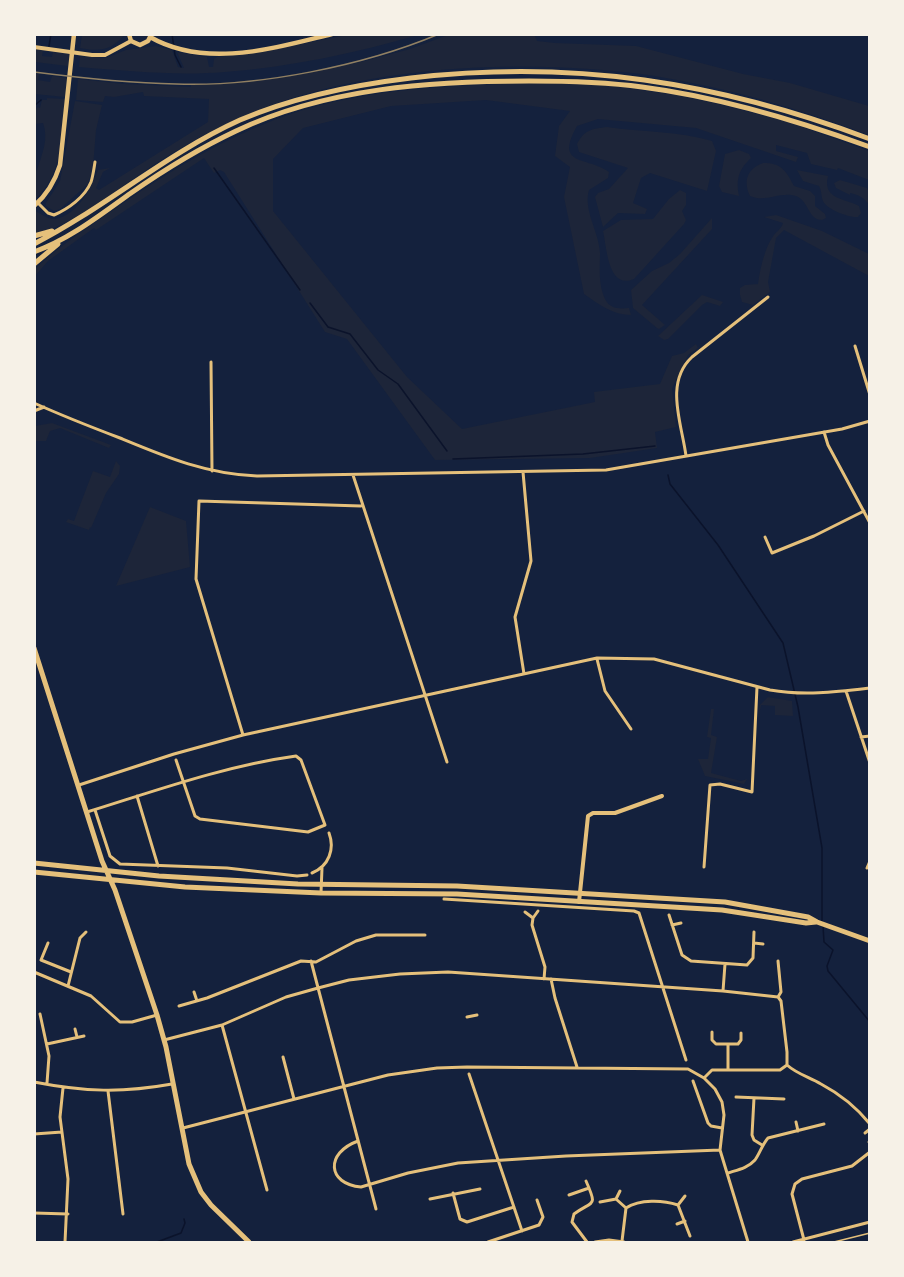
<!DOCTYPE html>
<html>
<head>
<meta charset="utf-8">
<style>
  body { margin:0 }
  #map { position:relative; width:904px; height:1277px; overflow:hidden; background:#14213d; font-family:"Playfair Display",serif }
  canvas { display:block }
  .frame { position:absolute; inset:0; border:36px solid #f6f1e7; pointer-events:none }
</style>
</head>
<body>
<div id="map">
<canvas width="904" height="1277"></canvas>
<div class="frame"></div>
</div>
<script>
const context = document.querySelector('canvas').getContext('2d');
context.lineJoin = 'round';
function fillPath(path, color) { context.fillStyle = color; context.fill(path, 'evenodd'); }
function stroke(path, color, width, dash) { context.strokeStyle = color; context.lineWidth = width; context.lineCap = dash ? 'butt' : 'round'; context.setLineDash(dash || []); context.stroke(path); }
const green = new Path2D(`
  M534 34 537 41 555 43 636 46 743 74 790 83 869 106V135C800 109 729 88 655 76 524 57 356 64 235 120 206 133 178 149 152 166 120 187 71 227 35 234V211C39 212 48 220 55 219 78 215 91 188 98 170L110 168 103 172 96 188 99 190 208 122 209 99 144 96 143 92 114 97 105 96 103 102 76 100 78 79 124 84 191 87V85L270 79 361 62 410 49 448 35Z
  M82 35V34L124 35C112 50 99 52 80 48Z
  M347 35H418C356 53 290 67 225 72 177 76 128 71 79 67L80 56 106 58 126 50 156 46 172 50 178 67 184 68 177 52 207 57 209 67H213L214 59 217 57 267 51Z
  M35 49 43 50 42 56 52 57 53 52 70 54 68 66 35 62Z
  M35 74H39L38 80 50 82 52 76 67 78 65 97 35 94Z
  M545 83 598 84 676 95 718 104 788 122 869 151V180L838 168 837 170 811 164 807 153 776 145V151L798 157 796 162 696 128 598 119 577 126C554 167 587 156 609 172L608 178 589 190C583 210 599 232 600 253 600 268 598 284 605 299 610 309 619 309 629 308L631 315C613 315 598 304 584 294L564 197 570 167 555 156 559 126 570 111 486 100 391 106 303 128 273 159V211L407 377 462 429 595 402 594 392 660 384 672 356 684 353 696 344 698 348 688 355 672 388 676 427 655 432 657 448 590 458 435 460 347 339 325 332 224 172 220 170 214 173 204 158 96 230 94 228 48 261 35 276V269C61 244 92 225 122 204 173 169 226 137 285 116 368 87 458 85 545 83Z
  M47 98 65 99C61 134 64 174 35 199V171L37 170C42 154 49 139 43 123L35 124 34 111 38 107 40 108 42 100H47Z
  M75 101 102 105 96 130 93 167 88 184 60 209 54 211 46 206V203L60 181Z
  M607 127C642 132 678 131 712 141L716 151 707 191 650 173 641 178 633 203 647 209 645 214 618 213 603 227 595 197 598 193 609 189 628 168 579 152 577 144C585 129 592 129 607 127Z
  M739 150 749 154 751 158C738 170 736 180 739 196L722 192 719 186 725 154Z
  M763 163C782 163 786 171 794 186L810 191 815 196V206L825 214 826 218 822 220C808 220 809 201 796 196 780 191 766 203 750 196 743 181 747 169 763 163Z
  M797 170 828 176C822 199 844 198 859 206L861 213 858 217C849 218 826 209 823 201 821 197 822 191 819 186L803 181Z
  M840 180 867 188 869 192V205C865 198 859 195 850 193V195L836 188 834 183Z
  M680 190 686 193V205L682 211 686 220 684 224 634 279C608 290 607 249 603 231L621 220 653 219 669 199Z
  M776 215 822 231 869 254V276L784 230 776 238 768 282 770 292 753 305 742 302 740 295V288L745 285 758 284C760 270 764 250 772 238 775 232 781 230 783 223L764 217Z
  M712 218V229L642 305 665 325 659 329 657 328 633 308 631 290 652 271 669 263 680 254Z
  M702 295 723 302 720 306 707 302 702 305 668 339 664 340 658 336Z
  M52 423 111 445 109 448 60 428 50 431 46 441H35V426Z
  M116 461 120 466 119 474 106 493 91 528 90 527 89 530 66 522 68 519 74 521 93 471 110 477Z
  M150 507 186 521 190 567 116 586Z
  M768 697 792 701 793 716 775 715V706L761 705 759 715 760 705Z
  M711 709H714L711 735 717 737 711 773 741 781 747 779 744 784 705 776 698 759H708L711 738 707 737Z`);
const stream = new Path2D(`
  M172 34 175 55 181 67
  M49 46 51 34
  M34 106 41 100
  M214 168 300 290
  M310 303 328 327 350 334 378 370 398 384 447 451
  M453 459 583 454 655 446
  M668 475 670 484 718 545 783 643 798 707 822 848V921
  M823 926 824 942 833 950 827 966 828 971 870 1022
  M157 1242 181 1233 185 1223 184 1219`);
const service = new Path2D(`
  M834 1242 870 1233`);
const minor = new Path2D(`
  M38 203 48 213 54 215C68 209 85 197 91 182 93 176 94 168 95 162
  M855 346 870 395
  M211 362 212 471
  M34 403C63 416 91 427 120 438 166 457 206 474 257 476L606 470 842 429 870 421
  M34 411 44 407
  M824 432 828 445 870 523
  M686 456C682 424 664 383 692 357L768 297
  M523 472 531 561 515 617 524 674
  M353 475 447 762
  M765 537 772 553 814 536 864 511
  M597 659 605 691 631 729
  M846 691 870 763
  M243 735 196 579 199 501 361 506
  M861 737 870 736
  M79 785 174 754 243 735 597 658 654 659 770 690C804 696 836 692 870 688
  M137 796 158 866
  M95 810 110 856 120 864 227 868 297 876 307 875
  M87 812C155 791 224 766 296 756L301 760 325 825 308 832 200 819 195 816 176 760
  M704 867 710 785 720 784 752 792 757 687
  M867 868 870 861
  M312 873C329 866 335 849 329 833
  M321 893 322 868
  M444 899 634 911 639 913 686 1060
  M525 912 533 918 532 925 545 967 544 979
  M669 915 682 955 691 961 747 965 753 958 754 932
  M533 918 538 911
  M672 925 681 923
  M48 943 41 960 71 972
  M754 943 763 944
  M311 961 376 1209
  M778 961 781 992 778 997 781 1001 787 1052V1065
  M34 972 91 996 120 1022H132L157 1015
  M551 979 555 998 577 1067
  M68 986 80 938 86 932
  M723 991 725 964
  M194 992 197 1001
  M179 1006 207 998 301 961 316 962 356 941 376 935H425
  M40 1014 49 1056 47 1083
  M467 1017 477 1015
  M222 1025 267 1190
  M75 1029 77 1037
  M712 1032V1040L716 1044H738L741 1040V1033
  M164 1040 222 1025 286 997 318 988 349 980 400 974 448 972 723 991 778 997
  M47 1044 84 1036
  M283 1057 294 1099
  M728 1070V1045
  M469 1074 522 1231
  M704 1078 712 1070H780L787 1065C797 1074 809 1077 821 1084 838 1093 857 1108 870 1124
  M693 1081 708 1123 711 1126 722 1128
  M34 1082C85 1092 122 1093 172 1084
  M63 1088 60 1117 68 1179 65 1242
  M108 1091 123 1214
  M736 1097 784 1099
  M754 1098 752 1135 754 1140 762 1145
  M796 1122 798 1131
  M183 1128 388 1075 437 1068 467 1067 688 1069 704 1078 715 1089 722 1102 724 1115 720 1150 748 1242
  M865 1133 870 1129
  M34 1134 62 1132
  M358 1141C325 1153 327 1184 361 1187L408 1173 458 1163 566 1156 720 1150
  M869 1142 870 1143
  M728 1173C737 1170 748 1168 755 1160 760 1153 762 1145 768 1138L824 1124
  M586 1181C598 1208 593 1200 574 1214L572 1222 587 1242
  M453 1193 460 1219 467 1222 514 1207
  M569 1195 589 1188
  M430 1199 480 1189
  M616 1199 620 1191
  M600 1202 616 1199 626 1208
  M678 1205 685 1196
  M34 1213 68 1214
  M677 1224 685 1221
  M804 1240 792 1194 795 1184 802 1179 852 1166 870 1152
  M622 1241 626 1208C640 1199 663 1200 678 1205L690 1236
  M488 1242 539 1225 543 1217 537 1200
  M595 1242 609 1240 624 1242
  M793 1242 870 1222`);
const tertiary = new Path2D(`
  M34 47 92 55H105L131 41
  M579 902 588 816 593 813H615L662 796`);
const secondary = new Path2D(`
  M129 34 131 41 140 45 148 41 150 37
  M150 37C206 69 274 48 332 34
  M34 206C48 194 55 181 60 165L74 34`);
const primary = new Path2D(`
  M34 648 102 861 115 890 157 1015 166 1047 189 1164 201 1192 211 1205 249 1242
  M34 863 159 876 298 884 457 886 725 902 808 917 817 922 870 941
  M34 872 185 887 321 893 457 894 722 910 806 923 816 922`);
const trunk = new Path2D(`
  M34 236 52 231
  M34 244C106 207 167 153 240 120 294 97 353 85 411 78 573 59 718 82 870 139
  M34 252C70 239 100 215 131 193 164 170 200 148 236 131 326 88 431 81 529 81 567 81 605 82 642 87 720 97 796 120 870 147
  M34 264 58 244`);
const rail = new Path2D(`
  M34 72C81 78 129 83 176 84 258 87 363 66 439 34`);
fillPath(green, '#1d2539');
stroke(stream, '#0b132b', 1.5);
stroke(service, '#e5c07b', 1.5);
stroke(minor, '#e5c07b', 3);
stroke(tertiary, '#e5c07b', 4);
stroke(secondary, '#e5c07b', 4.5);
stroke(primary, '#e5c07b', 5);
stroke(trunk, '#e5c07b', 5);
stroke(rail, '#918062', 1.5);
</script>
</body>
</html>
